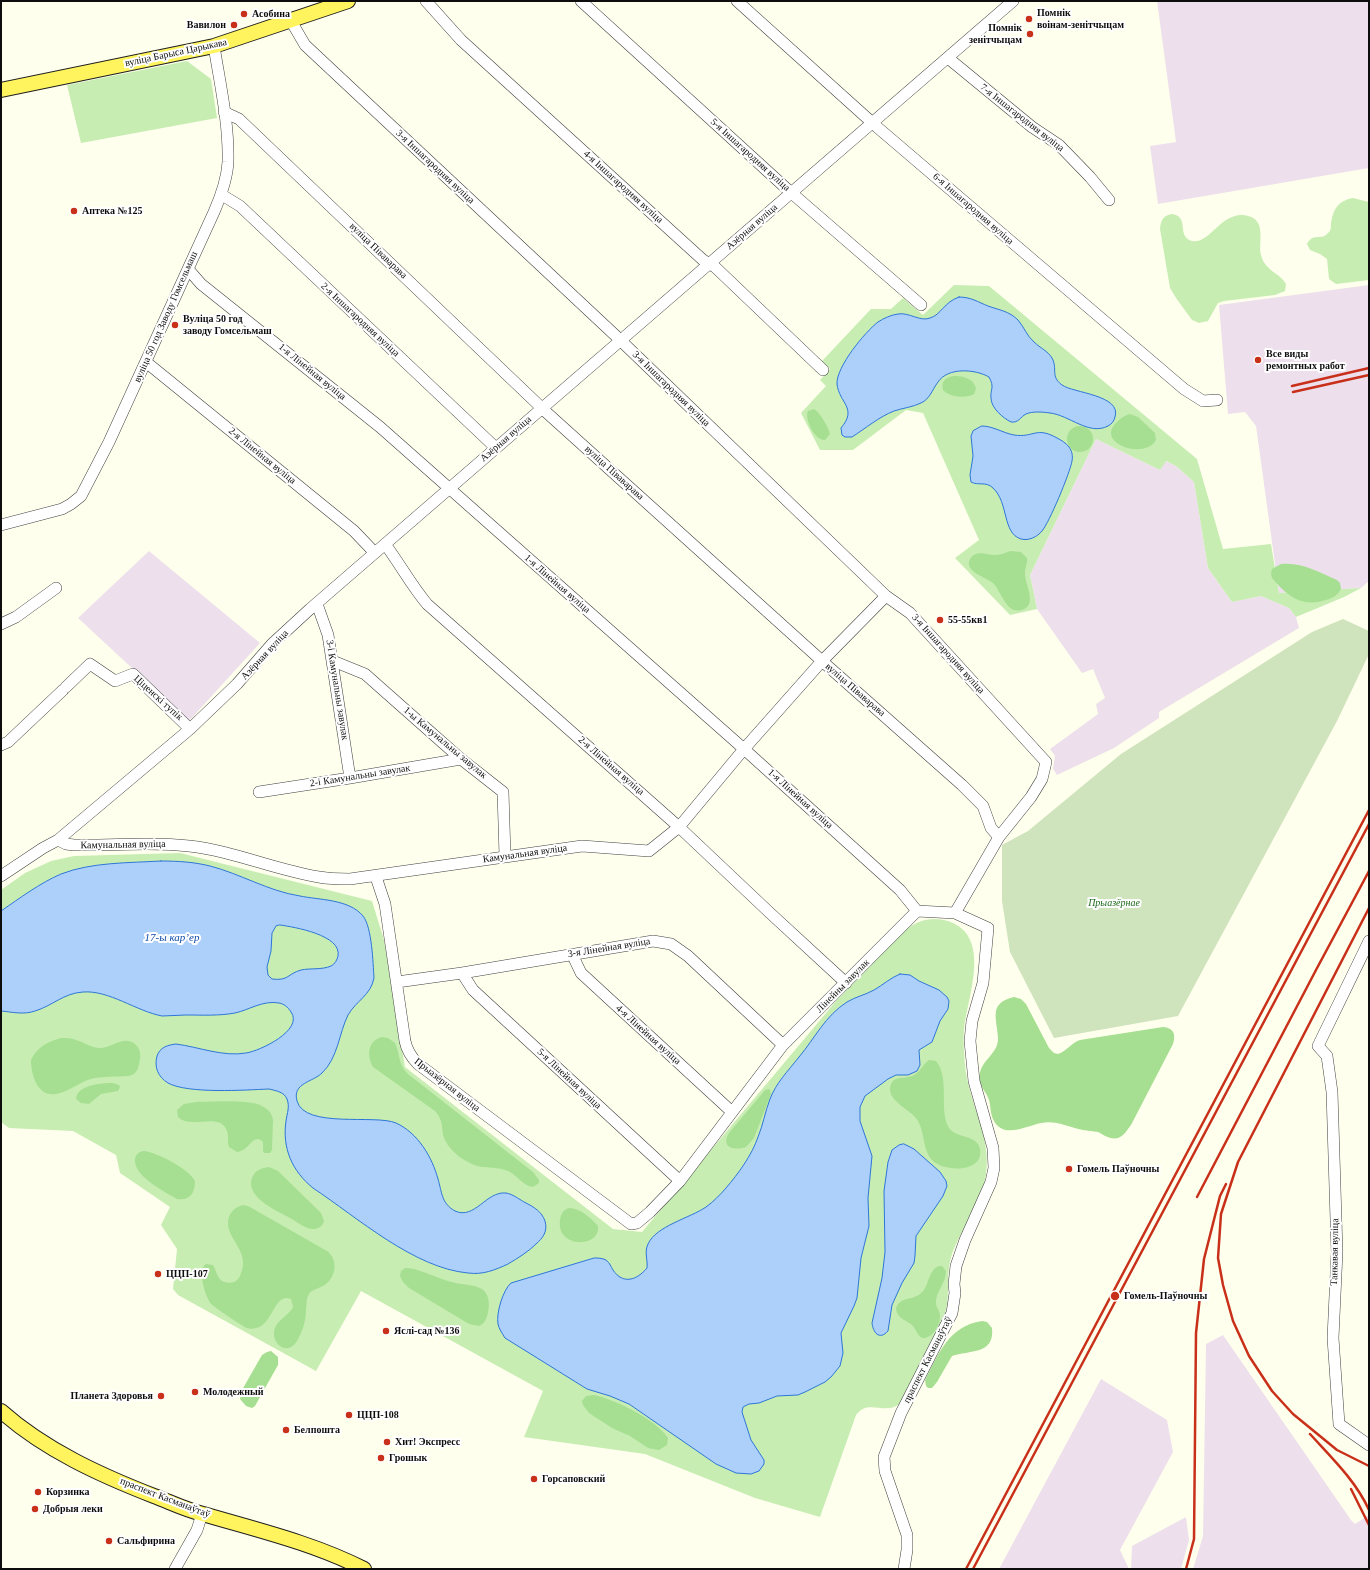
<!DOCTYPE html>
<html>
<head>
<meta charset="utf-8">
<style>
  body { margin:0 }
  #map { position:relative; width:1370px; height:1570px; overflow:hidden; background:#ffffed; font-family:Georgia,serif }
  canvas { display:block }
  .frame { position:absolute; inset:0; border:2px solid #0d0d0d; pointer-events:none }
</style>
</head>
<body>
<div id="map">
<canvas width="1370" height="1570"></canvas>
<div class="frame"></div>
</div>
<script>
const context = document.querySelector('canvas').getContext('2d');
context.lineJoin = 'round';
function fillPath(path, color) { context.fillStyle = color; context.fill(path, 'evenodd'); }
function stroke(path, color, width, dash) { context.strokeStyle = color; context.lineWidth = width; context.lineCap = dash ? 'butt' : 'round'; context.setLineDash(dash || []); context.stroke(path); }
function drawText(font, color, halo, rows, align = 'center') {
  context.font = font + ' Georgia,serif'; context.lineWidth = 4; context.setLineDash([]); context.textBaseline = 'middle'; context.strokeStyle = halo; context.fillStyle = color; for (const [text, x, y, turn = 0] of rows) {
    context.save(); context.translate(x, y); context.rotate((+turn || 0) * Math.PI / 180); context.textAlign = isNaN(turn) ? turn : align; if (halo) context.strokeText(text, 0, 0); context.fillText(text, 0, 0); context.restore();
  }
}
const industrial = new Path2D(`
  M1157 1H1369V168L1158 204 1150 146 1176 142Z
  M1369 285V581L1361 588 1279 593 1256 426 1245 412 1228 414 1219 305Z
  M1096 439 1160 470 1165 461 1176 466 1194 482 1208 568 1232 602 1261 596 1289 608 1296 617 1299 628 1159 712V718L1114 748 1057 775 1053 769 1055 756 1050 749 1098 714 1096 704 1105 698 1093 669 1082 673 1037 609 1030 575Z
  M149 551 260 643 189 721 78 618Z
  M1223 1335 1351 1520 1355 1524 1369 1515V1569H1193L1203 1536 1206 1344Z
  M1101 1379 1167 1420 1173 1452 1120 1550 1129 1569H999Z
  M1186 1517 1189 1540 1181 1569H1131L1132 1546Z`);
const green = new Path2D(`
  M187 61 211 79 217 118 81 143 67 85Z
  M1353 198 1369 202V280L1336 284 1329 279 1327 259 1320 254 1310 250 1307 244C1313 232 1322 241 1328 233 1331 231 1331 227 1331 224 1333 209 1338 201 1353 198Z
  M1173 214C1190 218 1176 236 1192 241 1211 245 1223 206 1251 217 1266 223 1258 243 1261 255 1265 271 1280 273 1286 284L1285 291 1275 295 1224 301 1218 303 1208 321 1199 323 1192 320 1176 298 1170 288 1160 229C1161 220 1163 215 1173 214Z
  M954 285 989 286 1197 459 1223 549 1271 544 1279 593 1361 588 1344 597 1296 617 1289 608 1261 596 1232 602 1208 568 1194 482 1176 466 1166 461 1160 470 1096 439 1030 575 1037 609 1010 615 955 558 979 540 923 413 906 410 853 450H820L801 413 826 386 820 380 830 369 822 361 871 309H891L903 298 923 315Z
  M180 853 372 901 384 940 405 1067 613 1229 642 1232 837 1000 905 931C916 921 929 917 944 920 994 932 968 995 964 1029 963 1041 964 1053 965 1065 968 1101 992 1137 986 1174 982 1203 962 1227 952 1254 945 1274 951 1294 945 1314 943 1323 937 1333 932 1341 922 1361 912 1381 903 1401 887 1418 869 1397 856 1415L820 1517 755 1498 645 1454 524 1437 543 1391 361 1291 316 1371 178 1295 173 1289 177 1249 161 1225 170 1207 120 1173 116 1155 73 1131 9 1128 1 1122V890L25 873 51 861 74 856Z`);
const forest = new Path2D(`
  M953 376C963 376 974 378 976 389L974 394C966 399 949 397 943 390 941 381 945 378 953 376Z
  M814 409C819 411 829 428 830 434L825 440C815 441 804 419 808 411Z
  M1130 414 1138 417 1155 433 1156 440C1145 460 1097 444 1115 424 1120 419 1123 416 1130 414Z
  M1067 439a13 13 0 1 1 26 0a13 13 0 1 1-26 0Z
  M1010 551 1021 552 1027 558C1028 563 1025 567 1025 573 1024 582 1036 601 1026 608 1007 619 1002 592 993 583 987 578 963 571 970 559 976 549 987 555 995 555 1000 555 1005 553 1010 551Z
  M1281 564C1302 562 1319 572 1337 580L1340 583 1341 589C1338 595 1333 598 1326 600 1302 608 1287 596 1272 578L1271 574 1272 569Z
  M1014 997 1021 999 1026 1004 1049 1048 1054 1053 1058 1054C1067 1051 1071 1043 1080 1040L1163 1027C1174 1028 1176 1034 1173 1044L1131 1125C1127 1130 1124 1136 1118 1138 1110 1140 1104 1135 1098 1132 1093 1131 1088 1131 1083 1130 1068 1127 1056 1120 1041 1123 1026 1126 1004 1139 994 1121 990 1114 991 1107 989 1100 987 1093 981 1088 980 1081 976 1062 999 1055 998 1038 997 1018 988 1003 1014 997Z
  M382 1037 388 1038 395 1043C400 1054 398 1064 408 1074L533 1172 539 1180V1183L533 1187C523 1186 517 1175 508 1171 498 1167 487 1168 477 1166 465 1162 452 1153 446 1142 439 1129 446 1124 435 1111L373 1067C367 1056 367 1041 382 1037Z
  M61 1038C66 1038 71 1038 76 1040 84 1042 91 1048 100 1048 112 1048 126 1033 137 1046 141 1051 141 1058 139 1064 138 1071 135 1075 128 1076 116 1077 103 1076 91 1079 80 1082 71 1090 60 1093 39 1100 31 1077 31 1060 37 1047 47 1042 61 1038Z
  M929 1060 936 1061C950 1077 939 1108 948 1126 955 1140 977 1133 980 1149 984 1173 945 1172 933 1161 921 1149 926 1129 915 1117 907 1108 883 1098 892 1082 896 1076 906 1079 912 1076 920 1073 922 1065 929 1060Z
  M113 1083 119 1085 120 1087 118 1091 101 1094 89 1104 81 1103 76 1099C77 1085 101 1083 113 1083Z
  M769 1089 770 1090 771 1094 754 1138 746 1147C735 1151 720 1148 729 1133L765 1090Z
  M196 1102C212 1102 249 1099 262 1106 268 1109 272 1113 273 1120L272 1150 270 1153H264L263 1151V1142C253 1132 250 1151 237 1152L229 1147C227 1142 229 1137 227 1131 220 1111 191 1130 178 1117L177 1110 184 1104Z
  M143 1151C157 1152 189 1169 195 1181 195 1193 190 1201 177 1199 165 1192 133 1176 135 1159 136 1154 139 1152 143 1151Z
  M269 1167 278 1171 321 1213 324 1221C323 1225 320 1228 315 1229 307 1230 297 1222 290 1218 277 1211 245 1197 252 1178 255 1170 262 1168 269 1167Z
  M243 1205 248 1206 327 1251C339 1260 336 1279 323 1286 317 1289 310 1290 308 1296 306 1300 307 1304 306 1308 306 1318 304 1328 299 1337 297 1341 295 1345 291 1347 283 1352 273 1342 274 1333 275 1320 288 1317 293 1307L291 1299C274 1292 273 1325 256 1328 253 1329 249 1329 247 1328 243 1327 213 1306 211 1304 205 1296 197 1270 206 1264L213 1265C216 1270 217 1277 222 1281 226 1283 230 1283 234 1282 238 1280 240 1277 241 1273 250 1252 228 1240 228 1223 228 1214 234 1207 243 1205Z
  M569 1208C580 1208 591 1218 598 1226 601 1248 556 1249 560 1220 561 1214 563 1210 569 1208Z
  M939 1266H942L946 1271C946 1283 937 1290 936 1301 935 1307 940 1310 940 1316 940 1326 932 1339 922 1338 917 1335 916 1329 912 1325 905 1319 897 1319 896 1308 901 1296 911 1301 920 1294 930 1287 927 1271 939 1266Z
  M405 1268C416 1267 439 1279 452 1282 461 1285 474 1284 482 1289 489 1294 490 1304 488 1312 487 1318 485 1324 479 1326L469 1324 409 1288 403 1282 400 1276 401 1271Z
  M982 1321 987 1322 992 1328C995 1355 969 1350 952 1356L937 1382 932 1388H928L926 1386 925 1380C939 1353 949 1326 982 1321Z
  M271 1351 278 1357V1365L255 1406 252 1408 246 1406 240 1399 242 1390 262 1355 267 1352Z
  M594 1395C614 1399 657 1420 668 1438L667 1445 659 1450 648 1448 630 1436 612 1428 589 1413 583 1405 582 1401 586 1396Z`);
const cemetery = new Path2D(`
  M1343 619 1369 631V654L1337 721 1178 1016 1054 1038 1010 952 1002 901V845L1028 831 1121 754 1312 632Z`);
const water = new Path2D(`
  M959 297C971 297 978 302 988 306 999 310 1009 311 1018 320 1024 327 1027 336 1034 342 1040 348 1048 351 1052 358 1058 369 1050 376 1062 385 1073 393 1122 395 1115 417 1114 421 1112 424 1108 426 1089 436 1069 415 1050 413 1043 412 1033 411 1026 414 1020 417 1019 423 1011 422 1003 418 991 408 991 398 990 389 995 388 989 377 975 369 948 367 938 382 932 390 930 399 921 403 913 407 903 408 894 411 879 417 866 428 852 437H845L842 435 841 428C858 408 839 403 837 384 836 367 865 332 878 322 884 318 891 315 898 314 909 312 920 322 930 318 941 315 944 302 959 297Z
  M982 426C993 426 1003 433 1014 435 1034 438 1036 426 1057 438 1061 440 1066 443 1069 447 1072 451 1073 456 1072 461 1070 473 1049 523 1042 531 1037 537 1029 541 1021 539 1002 533 1009 503 993 488 986 481 978 486 971 482L970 475 973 456 971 436 973 431Z
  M161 861C178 861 194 862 210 866 241 874 268 891 300 896 319 900 349 899 363 916 372 927 373 963 374 978 371 995 356 1001 348 1015 339 1033 338 1058 322 1073 313 1082 292 1083 297 1101 305 1129 375 1114 396 1123 418 1133 432 1157 438 1179 442 1192 441 1203 455 1211 475 1220 486 1191 506 1193 513 1194 520 1200 526 1203 534 1207 542 1212 545 1221 548 1231 543 1238 536 1244 528 1252 518 1258 508 1264 495 1270 483 1275 468 1273 414 1268 358 1218 313 1188 292 1171 282 1148 286 1121 287 1113 290 1107 287 1099 284 1092 277 1091 269 1089 245 1090 188 1094 168 1083 158 1077 154 1067 157 1056 160 1047 168 1045 176 1044 199 1047 223 1057 246 1053 260 1051 304 1030 291 1012 288 1007 284 1004 279 1003 263 1000 249 1010 235 1013 219 1016 202 1015 186 1015 178 1015 170 1016 162 1016 136 1011 109 990 83 992 64 993 52 1006 35 1011 24 1015 12 1012 1 1011V911C20 898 40 883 61 874 92 862 129 863 161 861ZM280 925C294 927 342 935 338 956 337 960 335 964 331 966 322 970 310 968 301 970 287 974 289 981 272 979L268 975 267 967 271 951 272 933 276 926Z
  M900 974 910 975 919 981 939 990 947 997 949 1001 948 1009 940 1021 932 1042 919 1050 920 1065 917 1071 908 1075H896L888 1079 865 1096 860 1107V1121L872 1156 868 1198 869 1226 861 1258 857 1298 854 1306 841 1333 843 1353 840 1366 831 1377 825 1382 805 1392 798 1395 777 1396 759 1403 749 1404 743 1407 742 1412 751 1440 764 1460V1464L759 1471 751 1474 736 1473 716 1464 629 1404 610 1396 587 1389 505 1338C502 1333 499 1329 498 1324 496 1313 503 1290 511 1283L594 1258C598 1258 602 1258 606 1260 610 1263 611 1267 613 1270 623 1285 637 1280 647 1268 648 1260 644 1252 648 1244 656 1226 690 1218 706 1207 713 1202 720 1195 726 1188 738 1174 752 1155 758 1137 763 1125 765 1112 770 1099 776 1083 788 1071 799 1057 815 1038 825 1016 847 1002 855 997 865 995 874 990 883 985 890 978 900 974Z
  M904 1144 914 1149 940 1172 946 1181 947 1186 943 1196 916 1236 915 1256 914 1263 902 1283 892 1305 888 1331C879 1341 873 1332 872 1323L882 1278 885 1252 884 1191 888 1162 892 1150 899 1145Z`);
const minor = new Path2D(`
  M426 1 461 40 703 260 715 267 823 370
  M581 1 787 189 921 305
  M737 1 877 127 1184 389 1203 401 1217 400
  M291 21 305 45 617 337 886 596 910 613 1046 762 1042 779 1031 797 999 837 955 913 917 911 783 1045 680 1181 650 1212 637 1223 631 1224 418 1064C411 1057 407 1051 405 1041L385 904 376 877
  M948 58 1032 127 1059 145 1090 177 1109 200
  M224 112 239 119 546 412 822 661 962 785 983 806 991 828 999 837
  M222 195 240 206 496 448
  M188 269 201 284 380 427 744 749 900 890 917 911
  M146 362 354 531 375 553
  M1 525 62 509 71 504 81 496 109 442 214 212C221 196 227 179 228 162 229 123 220 84 214 46
  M385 544C400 564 411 585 427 604L679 827 770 913 846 983
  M317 604 328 635 350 778
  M1 624 16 617 56 588
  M333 661 365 674 461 759 503 792 505 856
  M66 687 90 664 115 681 133 674 190 729
  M1 745 8 742 63 690
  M259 792 350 778 461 759
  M58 840 66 844 74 845C113 846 151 841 189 846 234 851 275 870 319 877 329 879 340 879 350 879L582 846 649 851 679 827 744 749 822 661 886 596
  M1 876 43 848 58 840 190 729 237 684 272 644 310 609 1013 1
  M1369 941 1318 1046 1327 1056 1332 1092 1337 1252 1333 1338 1339 1424 1369 1445
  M572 954 581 973 732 1112
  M462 973 473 990 680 1181
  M397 982 462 973 653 941 671 944 688 956 783 1045
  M175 1569 197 1530 202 1514
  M904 1569 907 1550V1535L885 1471 884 1457 901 1413 952 1313 955 1293 954 1284 956 1266 965 1240 991 1182 994 1168 993 1148 974 1081 970 1041 972 1021 983 983 988 928 955 913`);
const major = new Path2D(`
  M1 90 214 46 348 1
  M1 1411C45 1450 100 1475 154 1496 170 1502 186 1510 203 1514 257 1530 313 1543 364 1569`);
const rail = new Path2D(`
  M1292 386 1369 368
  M1293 392 1369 375
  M1369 908 1238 1162 1221 1214 1218 1258 1223 1285 1233 1321 1249 1356 1272 1391 1293 1414 1337 1450 1369 1466
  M1197 1197 1316 970 1369 871
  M1310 1434C1331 1457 1356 1481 1369 1510
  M1351 1489 1369 1525
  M966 1569 1369 810
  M973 1569 1369 824
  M1186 1569 1194 1539 1196 1333 1204 1259 1220 1196 1226 1184`);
const markers = [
  [244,14,4,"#c8301a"],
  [1029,19,4,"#c8301a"],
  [234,25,4,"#c8301a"],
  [1030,34,4,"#c8301a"],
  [74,211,4,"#c8301a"],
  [175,325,4,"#c8301a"],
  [1258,360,4,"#c8301a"],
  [940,620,4,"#c8301a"],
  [1069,1169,4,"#c8301a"],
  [158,1274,4,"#c8301a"],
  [1115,1296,5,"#c8301a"],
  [386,1331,4,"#c8301a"],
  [195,1392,4,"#c8301a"],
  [161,1396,4,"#c8301a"],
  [349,1415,4,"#c8301a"],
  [286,1430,4,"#c8301a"],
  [387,1442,4,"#c8301a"],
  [381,1458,4,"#c8301a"],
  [534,1479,4,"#c8301a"],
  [38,1492,4,"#c8301a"],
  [35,1509,4,"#c8301a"],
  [109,1541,4,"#c8301a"]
];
const poiNames = [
  ["Помнік",1037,13],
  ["воінам-зенітчыцам",1037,25],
  ["Асобина",252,14],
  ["Вавилон",226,25,"right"],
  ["Помнік",1022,28,"right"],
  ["зенітчыцам",1022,40,"right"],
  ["Аптека №125",82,211],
  ["Вуліца 50 год",183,319],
  ["заводу Гомсельмаш",183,331],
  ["Все виды",1266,354],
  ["ремонтных работ",1266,366],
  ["55-55кв1",948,620],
  ["Гомель Паўночны",1077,1169],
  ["ЦЦП-107",166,1274],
  ["Гомель-Паўночны",1124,1296],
  ["Яслі-сад №136",394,1331],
  ["Молодежный",203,1392],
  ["Планета Здоровья",153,1396,"right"],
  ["ЦЦП-108",357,1415],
  ["Белпошта",294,1430],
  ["Хит! Экспресс",395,1442],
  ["Грошык",389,1458],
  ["Горсаповский",542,1479],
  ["Корзинка",46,1492],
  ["Добрыя леки",43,1509],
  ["Сальфирина",117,1541]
];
const streetNames = [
  ["вуліца Барыса Царыкава",176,53,-12],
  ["7-я Іншагародняя вуліца",1022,118,38],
  ["5-я Іншагародняя вуліца",750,155,42],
  ["3-я Іншагародняя вуліца",435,167,43],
  ["4-я Іншагародняя вуліца",623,187,42],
  ["6-я Іншагародняя вуліца",973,209,41],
  ["Азёрная вуліца",752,227,-41],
  ["вуліца Піваварава",378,251,44],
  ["вуліца 50 год Заводу Гомсельмаш",166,317,-66],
  ["2-я Іншагародняя вуліца",360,320,43],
  ["1-я Лінейная вуліца",312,372,39],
  ["3-я Іншагародняя вуліца",671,389,44],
  ["Азёрная вуліца",506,439,-41],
  ["2-я Лінейная вуліца",262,456,39],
  ["вуліца Піваварава",614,473,42],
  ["1-я Лінейная вуліца",557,584,41],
  ["3-я Іншагародняя вуліца",948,654,48],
  ["Азёрная вуліца",265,655,-47],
  ["3-і Камунальны завулак",337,690,81],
  ["вуліца Піваварава",855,690,41],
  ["Ціценскі тупік",158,698,42],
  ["1-ы Камунальны завулак",445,743,40],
  ["2-я Лінейная вуліца",611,766,41],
  ["2-і Камунальны завулак",360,776,-9],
  ["1-я Лінейная вуліца",800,799,42],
  ["Камунальная вуліца",123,845,-1],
  ["Камунальная вуліца",525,854,-8],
  ["3-я Лінейная вуліца",609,948,-9],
  ["Лінейны завулак",843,986,-45],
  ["4-я Лінейная вуліца",648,1035,42],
  ["5-я Лінейная вуліца",569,1079,43],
  ["Прыазёрная вуліца",447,1085,38],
  ["Танкавая вуліца",1335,1252,-89],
  ["праспект Касманаўтаў",928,1360,-63],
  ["праспект Касманаўтаў",165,1498,21]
];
const parkNames = [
  ["Прыазёрнае",1114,903]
];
const waterNames = [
  ["17-ы кар’ер",172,938]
];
fillPath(industrial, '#ede0ec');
fillPath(green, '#c7edb3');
fillPath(forest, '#a6df91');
fillPath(cemetery, '#cfe3bc');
fillPath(water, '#add0fb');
stroke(water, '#2e76d8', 1);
stroke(minor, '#404040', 12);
stroke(major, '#1e1e1e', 16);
stroke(minor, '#fff', 11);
stroke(major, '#fff45d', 14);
stroke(rail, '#c8301a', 2.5);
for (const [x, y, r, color] of markers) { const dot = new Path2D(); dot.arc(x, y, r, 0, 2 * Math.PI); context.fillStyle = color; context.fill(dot); stroke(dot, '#fff', 1.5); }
drawText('bold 10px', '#0d0d0d', '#fff', poiNames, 'left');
drawText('10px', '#0d0d0d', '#fff', streetNames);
drawText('italic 10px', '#1b6a18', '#fff', parkNames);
drawText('italic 11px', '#0c49a9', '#fff', waterNames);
</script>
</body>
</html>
